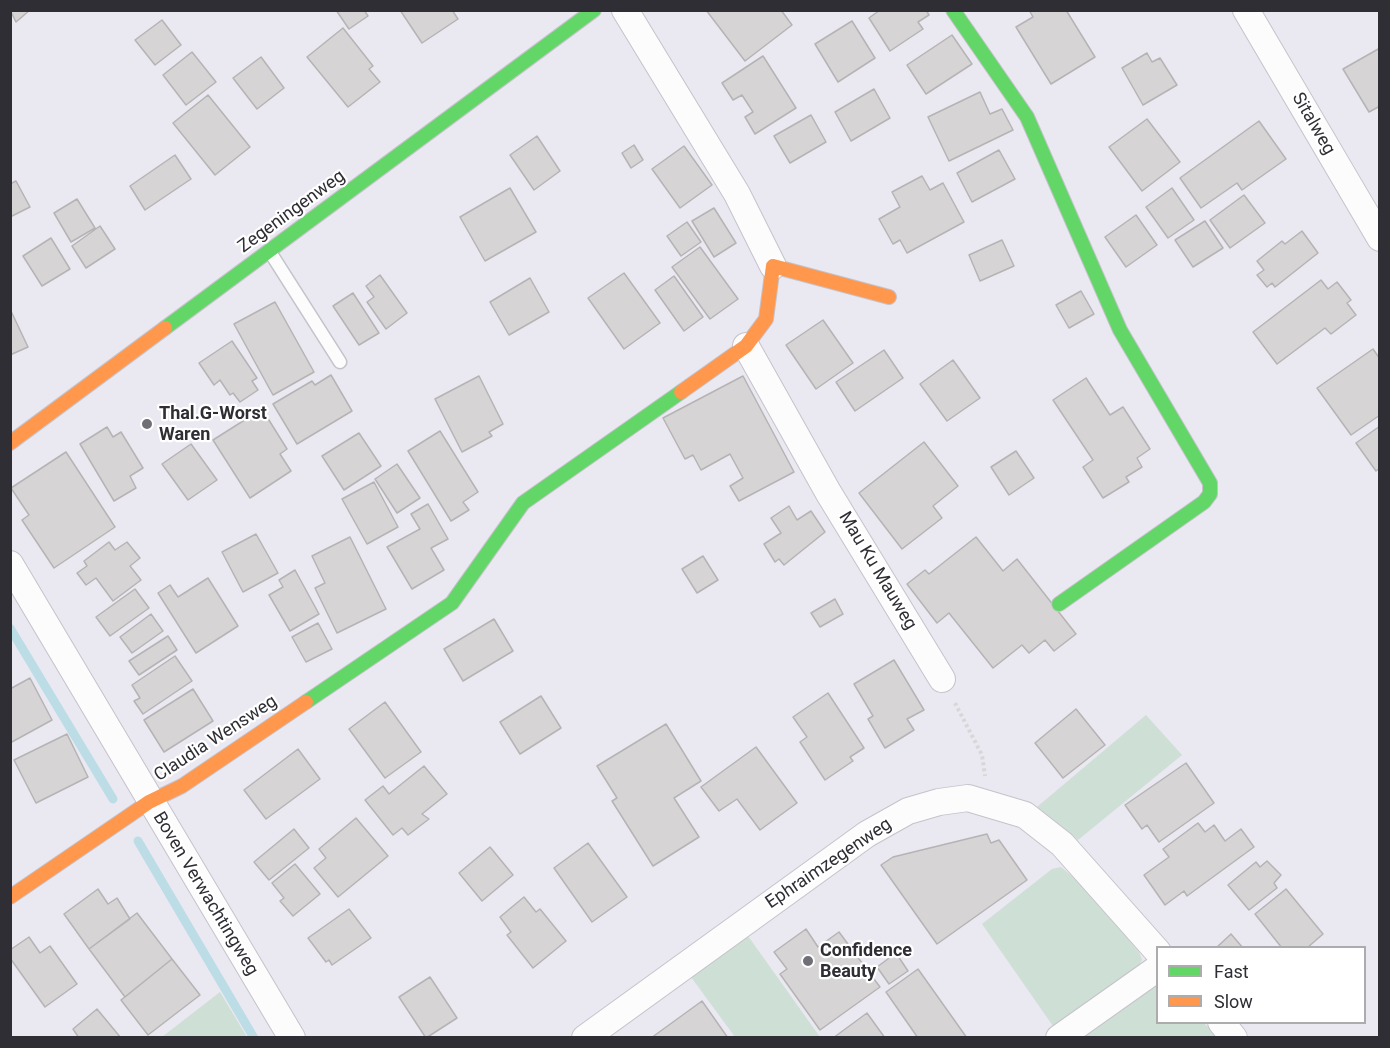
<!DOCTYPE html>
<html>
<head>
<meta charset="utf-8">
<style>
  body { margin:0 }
  #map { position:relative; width:1390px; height:1048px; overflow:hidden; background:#eae8f1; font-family:Roboto,sans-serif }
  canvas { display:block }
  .frame { position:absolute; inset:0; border:12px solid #2f2e34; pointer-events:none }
  .legend { position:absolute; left:1156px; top:946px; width:210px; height:78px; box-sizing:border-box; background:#fff; border:2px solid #acabae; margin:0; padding:8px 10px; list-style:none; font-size:18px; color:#2f2e34 }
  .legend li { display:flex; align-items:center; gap:12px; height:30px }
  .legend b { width:30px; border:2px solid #acabae }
</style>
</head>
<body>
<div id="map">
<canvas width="1390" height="1048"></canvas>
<div class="frame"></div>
<ul class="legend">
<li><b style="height:8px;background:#63d668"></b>Fast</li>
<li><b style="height:8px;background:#ff974d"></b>Slow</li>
</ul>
</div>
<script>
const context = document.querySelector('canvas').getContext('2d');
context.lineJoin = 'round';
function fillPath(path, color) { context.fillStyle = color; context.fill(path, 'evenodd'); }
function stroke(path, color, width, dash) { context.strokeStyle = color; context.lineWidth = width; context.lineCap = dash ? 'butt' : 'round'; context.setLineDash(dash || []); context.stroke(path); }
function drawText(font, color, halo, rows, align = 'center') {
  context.font = font + ' Roboto,sans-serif'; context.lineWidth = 4.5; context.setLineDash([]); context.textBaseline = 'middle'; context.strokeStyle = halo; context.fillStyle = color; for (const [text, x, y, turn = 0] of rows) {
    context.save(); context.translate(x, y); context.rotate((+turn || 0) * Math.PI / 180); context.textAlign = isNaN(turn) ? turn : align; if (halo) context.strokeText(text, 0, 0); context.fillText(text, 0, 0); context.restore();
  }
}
const green = new Path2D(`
  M1146 715 1182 755 1078 840 1037 807Z
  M1061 867 1085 887 1139 952 1142 960 1138 967 1055 1029 982 924 1052 869Z
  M748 936 820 1037H735L691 977Z
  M1157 986 1158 1022 1204 1023 1217 1037 1079 1038 1146 989Z
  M220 992 247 1037H162Z`);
const stream = new Path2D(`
  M10 628 113 799
  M138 841 254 1038`);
const building = new Path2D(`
  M10 10H30L16 22Z
  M336 10H364L368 16 349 29Z
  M400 10H452L458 19 422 43Z
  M706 10H781L792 25 745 61Z
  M880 10H926L929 15 918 22 923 29 890 51 869 18Z
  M1029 10H1066L1095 57 1051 84 1016 27 1033 17Z
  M162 20 181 45 155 65 135 40Z
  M852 21 875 58 838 82 815 44Z
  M343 28 373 66 369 69 380 82 348 107 307 57Z
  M952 35 972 64 926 94 907 65Z
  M1380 48V106L1369 112 1343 69Z
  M192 52 216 82 186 105 163 75Z
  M1147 53 1152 62 1160 58 1177 85 1143 105 1122 68Z
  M763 56 796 108 755 134 745 117 753 112 742 95 733 100 722 83Z
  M261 57 284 88 257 109 233 78Z
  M874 89 890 118 851 141 835 112Z
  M980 92 990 114 1002 109 1013 130 949 161 928 117Z
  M208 95 250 147 215 175 173 123Z
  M811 115 826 142 790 163 774 136Z
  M1147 119 1180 162 1142 191 1109 147Z
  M1259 121 1286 159 1242 190 1237 183 1201 208 1180 178Z
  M537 136 560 171 534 190 510 155Z
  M634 145 643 160 631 168 622 153Z
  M684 146 712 185 680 208 652 169Z
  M999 150 1015 179 972 202 957 173Z
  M175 155 191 179 145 210 130 186Z
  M922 176 930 190 943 183 964 222 907 253 900 240 893 244 879 219 900 207 892 192Z
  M16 181 30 207 10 217V184Z
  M510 188 536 232 485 261 460 217Z
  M1172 188 1194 220 1168 238 1146 207Z
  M1244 195 1265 223 1230 248 1210 220Z
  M77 199 95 228 71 242 54 213Z
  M714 208 736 243 714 257 692 221Z
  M1136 215 1157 245 1126 267 1105 237Z
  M1205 221 1223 248 1193 267 1175 240Z
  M687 222 701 242 681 256 667 236Z
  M100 226 115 249 86 268 72 246Z
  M1302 231 1318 253 1275 287 1272 283 1267 287 1257 275 1264 270 1257 261 1282 241 1285 244Z
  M51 238 70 269 42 286 23 256Z
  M1002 240 1014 266 980 281 969 255Z
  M700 247 738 299 710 319 672 267Z
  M624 273 660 323 624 349 588 298Z
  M380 275 407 313 386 329 367 302 374 297 366 286Z
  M674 276 703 317 684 331 655 290Z
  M530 278 549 312 509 335 490 302Z
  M1321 280 1328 289 1337 282 1351 300 1347 303 1356 315 1331 334 1325 328 1277 364 1253 332Z
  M1081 291 1094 314 1069 328 1056 305Z
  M353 293 379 333 359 345 333 306Z
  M275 302 314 372 273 395 234 324Z
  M10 309 28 347 10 355Z
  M823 320 853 363 816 389 786 345Z
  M232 341 257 378 252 381 258 390 240 402 233 393 230 395 220 380 214 385 199 363Z
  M1373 349 1380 359V415L1351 435 1317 388Z
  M884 350 903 378 855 411 836 382Z
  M953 360 980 398 947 421 920 384Z
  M331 375 352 411 297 444 273 404 312 381 315 385Z
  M479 376 503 424 489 432 492 436 462 452 435 399Z
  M743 376 794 472 739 501 730 486 743 478 730 454 701 470 693 455 685 459 663 418Z
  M1086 378 1110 415 1123 407 1150 449 1137 458 1142 467 1126 477 1129 482 1103 498 1083 467 1093 460 1053 400Z
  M262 409 287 449 280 454 291 471 250 498 213 440Z
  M1380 426V468L1376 471 1356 443Z
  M107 427 113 437 121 432 143 468 130 476 136 488 114 501 80 444Z
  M440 431 478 492 463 502 469 510 451 521 408 451Z
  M359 433 381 466 344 490 322 456Z
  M924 442 958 486 933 506 942 518 902 549 859 493Z
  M191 444 217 480 188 500 162 464Z
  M1016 451 1034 478 1009 495 991 467Z
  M66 452 115 527 54 568 22 520 29 515 11 488Z
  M397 464 420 498 397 513 375 479Z
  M374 482 398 527 367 544 342 499Z
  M428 504 448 539 431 548 444 570 412 589 387 547 420 529 411 514Z
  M789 506 797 520 811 511 825 532 784 565 779 559 775 562 764 544 781 533 771 518Z
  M256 534 278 573 243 592 222 552Z
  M350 537 386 609 337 633 315 588 325 583 312 556Z
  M976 537 1003 571 1017 559 1076 634 1054 651 1045 640 1029 653 1022 645 993 668 949 613 937 623 907 584 925 570 929 574Z
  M109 542 115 550 127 542 140 558 130 566 141 580 113 601 96 578 86 585 77 573 87 566 84 561Z
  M703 556 718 580 697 593 682 569Z
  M295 570 319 614 290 631 269 595 283 587 279 580Z
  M208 578 238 626 196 653 158 593 170 585 178 597Z
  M135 589 149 608 110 636 96 617Z
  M835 599 843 614 820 627 811 613Z
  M151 614 163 631 132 653 120 637Z
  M494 619 513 651 463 681 444 649Z
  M318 623 332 649 306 662 292 637Z
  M168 636 177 650 139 675 129 661Z
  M175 656 192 681 143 714 134 701 140 698 132 685Z
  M894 660 924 710 907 719 914 730 885 748 868 719 873 716 854 684Z
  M30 678 52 720 10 743V689Z
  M193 689 213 721 164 752 144 720Z
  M828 693 864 748 850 757 853 761 825 780 800 742 807 737 793 717Z
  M541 696 561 728 520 754 500 722Z
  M385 702 421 752 385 778 349 729Z
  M1076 709 1105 745 1063 778 1035 743Z
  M666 724 701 781 674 798 699 837 653 866 612 801 617 798 597 766Z
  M67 734 88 777 36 803 14 760Z
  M756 747 797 803 760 830 737 799 719 811 701 787Z
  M298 749 320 779 266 819 244 790Z
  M1186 763 1214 803 1159 842 1147 825 1142 829 1125 805Z
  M424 766 447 794 422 814 429 819 408 835 402 828 393 835 365 800 383 786 389 794Z
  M356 818 388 856 338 897 314 868 326 858 319 849Z
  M1198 823 1205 832 1214 825 1225 841 1241 829 1254 847 1187 896 1184 891 1165 905 1144 875 1169 857 1163 849Z
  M294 829 309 848 269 880 254 862Z
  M987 834 991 843 999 840 1027 880 937 944 881 865 893 857Z
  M588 843 627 897 592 922 554 868Z
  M490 847 513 875 482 901 459 873Z
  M1267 861 1281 875 1274 883 1277 888 1249 910 1228 885 1256 862 1260 867Z
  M295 864 320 894 293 916 280 901 284 898 272 883Z
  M98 889 108 904 117 898 130 919 89 949 64 914Z
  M1286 889 1323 934 1307 948H1282L1255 914Z
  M524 897 536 912 540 909 566 941 533 968 507 935 511 932 500 917Z
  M349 909 371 938 332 965 329 960 326 962 308 938Z
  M137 913 172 959 125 997 89 949Z
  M806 929 818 947 839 932 880 987 820 1030 780 974 787 969 774 952Z
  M1231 934 1243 948H1216Z
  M29 937 40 953 50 946 77 984 45 1007 10 958V950Z
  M896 953 908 971 889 984 877 967Z
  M172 959 200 995 148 1035 121 1000Z
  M918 969 967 1038H918L886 992Z
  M430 977 457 1018 426 1038 399 997Z
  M702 1001 728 1038H651Z
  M97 1009 121 1038H79L73 1029Z
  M867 1013 885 1038H833Z`);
const path = new Path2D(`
  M955 703 982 755 985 776`);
const lane = new Path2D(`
  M270 252 340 362`);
const street = new Path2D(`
  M625 10 737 194 773 266
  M1246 10 1380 238
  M746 346 828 492 942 679
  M10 564 292 1038
  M1221 1022 1234 1038
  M585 1038 867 834 908 811 939 802 968 798 1025 815 1062 844 1158 952
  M1059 1038 1158 968`);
const fast = new Path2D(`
  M953 10 1027 117 1120 330 1210 483V494L1204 502 1059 604
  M165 328 594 10
  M306 702 452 603 523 503 681 392`);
const slow = new Path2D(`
  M681 392 746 346 766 319 773 266 889 297
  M10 443 165 328
  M10 897 149 802 182 786 306 702`);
const markers = [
  [147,424,6,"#706f76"],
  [808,961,6,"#706f76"]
];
const streetNames = [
  ["Sitalweg",1313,124,60],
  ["Zegeningenweg",292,212,-36],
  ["Mau Ku Mauweg",877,571,59],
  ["Claudia Wensweg",216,739,-33],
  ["Ephraimzegenweg",829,864,-34],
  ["Boven Verwachtingweg",205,894,59]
];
const poiNames = [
  ["Thal.G-Worst",159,414],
  ["Waren",159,435],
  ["Confidence",820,951],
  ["Beauty",820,972]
];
fillPath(green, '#cedfd5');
stroke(stream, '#bcdde6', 9);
fillPath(building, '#d7d4d5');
stroke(building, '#b6b3b4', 1.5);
stroke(lane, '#c5c3ca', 15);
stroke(street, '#c5c3ca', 28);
stroke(fast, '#c5c3ca', 16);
stroke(slow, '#c5c3ca', 16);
stroke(path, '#d7d7da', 4, [3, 3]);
stroke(lane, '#fcfcfd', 12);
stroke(street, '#fcfcfd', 26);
stroke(fast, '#63d668', 14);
stroke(slow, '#ff974d', 14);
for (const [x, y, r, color] of markers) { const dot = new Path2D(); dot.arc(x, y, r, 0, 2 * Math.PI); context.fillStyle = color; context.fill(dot); stroke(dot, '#fff', 2); }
drawText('18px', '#2f2e34', '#fff', streetNames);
drawText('bold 18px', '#2f2e34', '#fff', poiNames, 'left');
</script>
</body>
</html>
